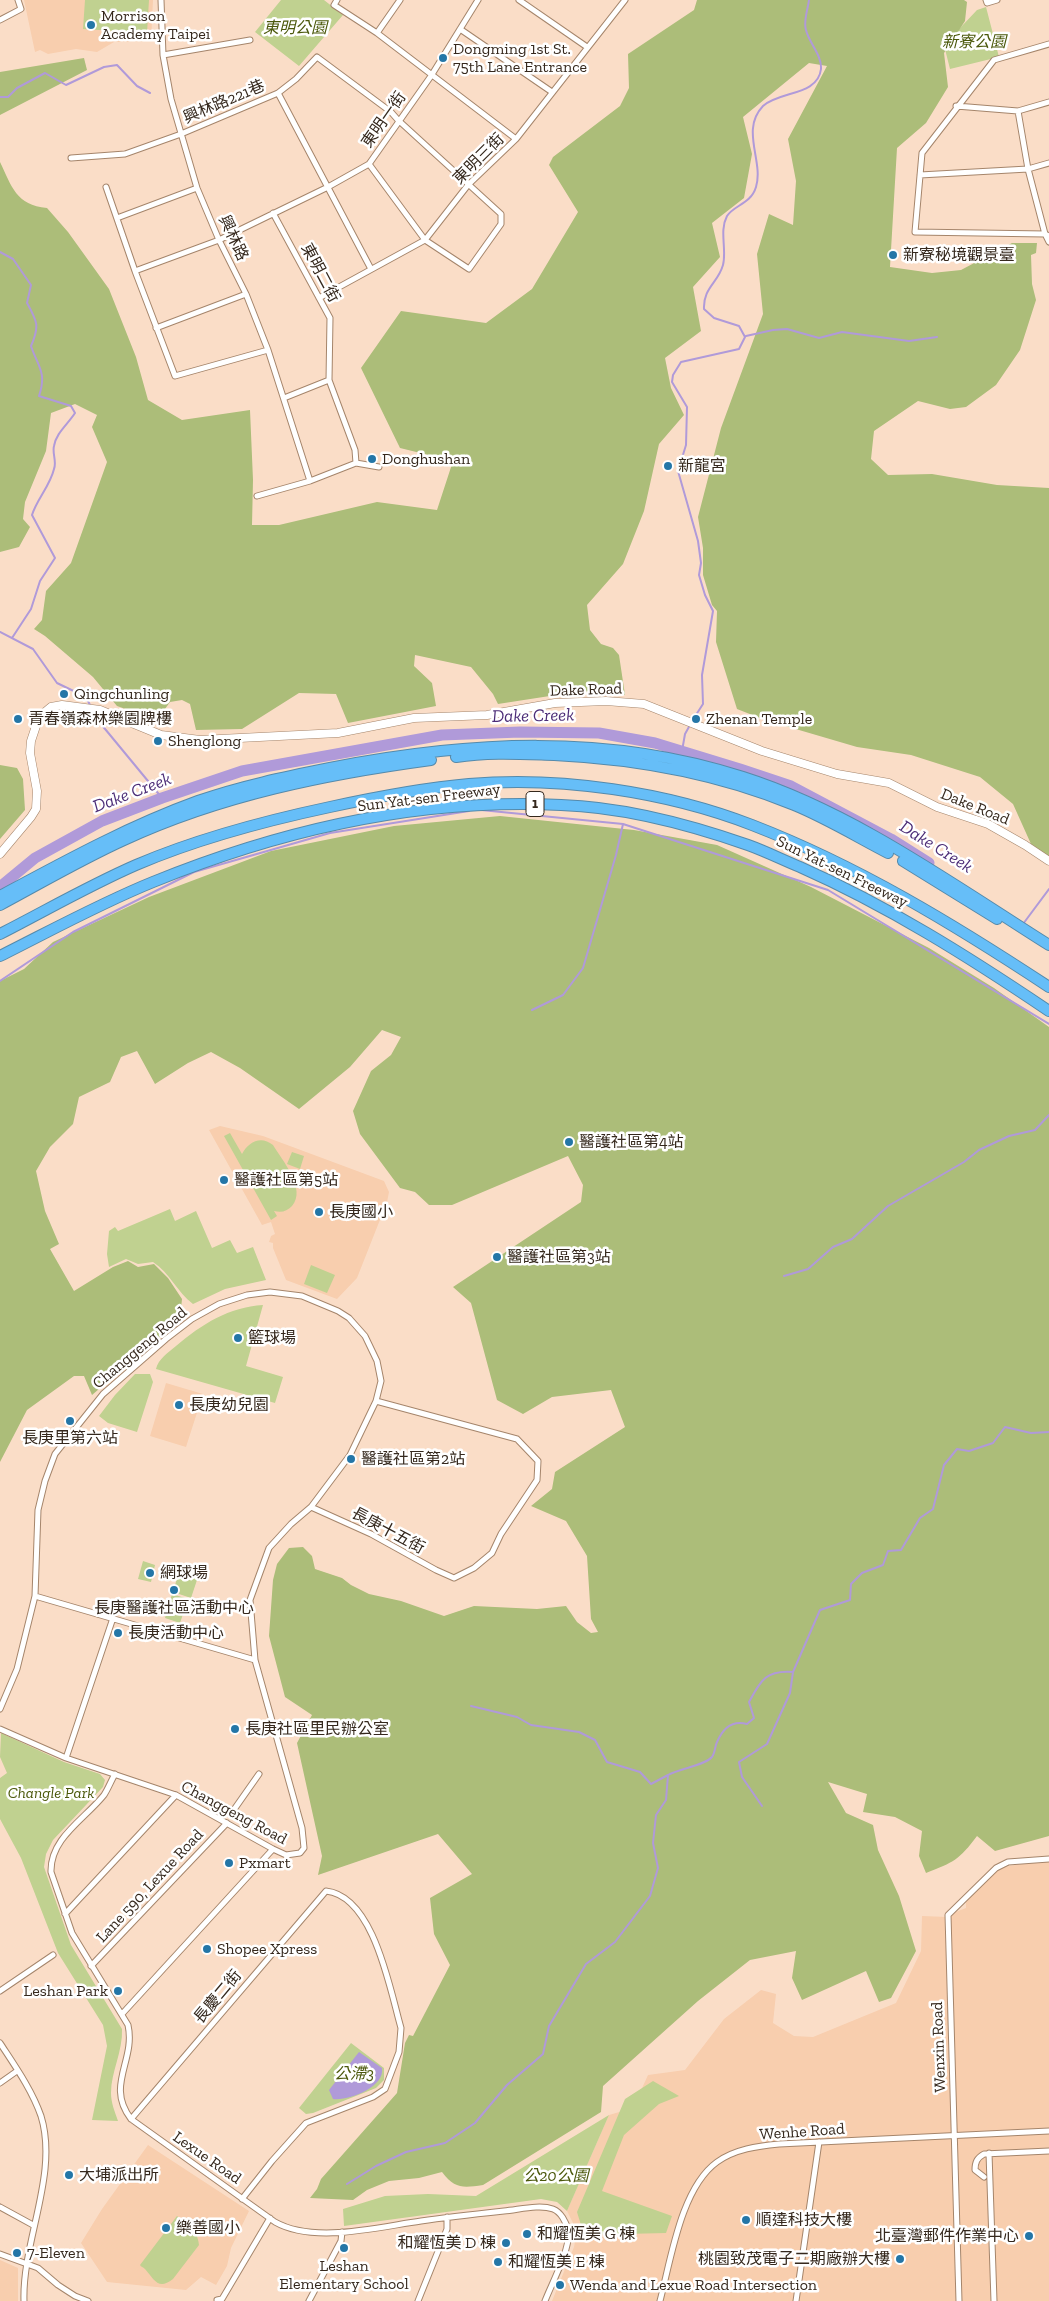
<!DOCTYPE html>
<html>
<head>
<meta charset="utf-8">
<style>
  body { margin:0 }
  canvas { display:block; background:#faddc7 }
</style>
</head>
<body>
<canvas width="1049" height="2301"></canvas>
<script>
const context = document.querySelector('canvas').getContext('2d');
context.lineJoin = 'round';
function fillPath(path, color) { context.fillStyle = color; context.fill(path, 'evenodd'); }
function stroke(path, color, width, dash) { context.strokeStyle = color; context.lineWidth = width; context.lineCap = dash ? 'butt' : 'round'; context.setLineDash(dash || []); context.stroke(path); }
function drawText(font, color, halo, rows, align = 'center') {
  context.font = font + ' "Zilla Slab","Noto Sans TC",serif'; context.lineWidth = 5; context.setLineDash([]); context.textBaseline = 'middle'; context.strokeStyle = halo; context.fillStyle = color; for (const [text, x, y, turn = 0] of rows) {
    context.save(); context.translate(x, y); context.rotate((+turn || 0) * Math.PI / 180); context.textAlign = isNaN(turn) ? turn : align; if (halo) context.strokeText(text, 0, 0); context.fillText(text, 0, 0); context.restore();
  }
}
const built = new Path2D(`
  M24 0H153L151 41 114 42 97 52 76 49 48 54 40 50 35 52Z
  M220 1126 263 1136 384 1181 389 1192 387 1202 357 1278 337 1299 286 1280 273 1248V1243L269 1242 271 1236 275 1234 271 1222 262 1225 209 1130Z
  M166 1383 203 1394 186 1447 150 1436Z
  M1049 1860V2301H552L574 2247 576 2236 575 2227 567 2211 609 2115 633 2108 648 2075 685 2070 724 2019 761 1990 776 1994 773 2023 794 2036 813 2037 896 2003 921 1951 922 1916 948 1917 953 1913 966 1908V1902L995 1871 1003 1867Z
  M148 2145 249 2211 231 2248 227 2266 216 2285 201 2277 186 2290 107 2282 81 2243 102 2209Z
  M0 2260 18 2268V2301H0Z`);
const green = new Path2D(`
  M85 0H149L147 33 83 29Z
  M281 0H324L343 15 299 66 255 32Z
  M986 7 999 57 950 69 944 45 977 10Z
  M230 1133 242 1154C248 1142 261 1135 273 1145 282 1160 307 1189 292 1206 287 1211 282 1213 274 1211L277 1216 271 1220 224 1136Z
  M292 1152 304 1156 300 1169 287 1164Z
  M170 1209 175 1221 196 1211 212 1248 230 1240 237 1253 253 1247 266 1280 225 1289 193 1304C177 1292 170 1273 153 1262L138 1264 126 1259 109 1267 107 1254 109 1231 115 1227 118 1231Z
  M311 1265 335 1275 327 1293 304 1284Z
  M263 1305 246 1366 283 1377 275 1403 156 1369C158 1359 169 1352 176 1346 202 1324 229 1307 263 1305Z
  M135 1374H150L153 1382 137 1432 108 1423 99 1416 115 1395Z
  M143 1561 155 1565 151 1582 138 1579Z
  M181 1565 200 1571 191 1598 173 1592Z
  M172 1594 188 1599 180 1623 165 1618Z
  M1 1733 64 1762 100 1774 105 1780 103 1787 53 1840 46 1854 44 1867 71 1945 122 2029C123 2051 111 2072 111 2093 111 2103 115 2112 118 2121L92 2120 107 2046 103 2025 58 1953 21 1858 0 1819V1778L7 1773 0 1757Z
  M351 2043 384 2068V2080L376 2088 313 2113 306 2114 299 2108Z
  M653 2081 679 2096 659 2104 624 2135 602 2191 672 2216 666 2233 584 2235 577 2212 625 2099Z
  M609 2115 567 2211 557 2202 541 2199 344 2226 343 2209 385 2196 428 2194 476 2196Z
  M177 2216 183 2221 180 2224C192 2226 198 2234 199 2245L173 2279C158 2291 154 2279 145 2269 143 2267 141 2267 140 2265Z`);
const forest = new Path2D(`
  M697 0H964L967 2 965 21 944 53 948 87 926 123 897 148 890 267 932 273 961 270 1012 243H1037L1036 253 1031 255 1032 284 1036 300 1020 350 996 385 966 407 950 409 918 401 874 431 871 459 888 475 932 474 997 485 1049 488V857L1031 844 1013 804 980 777 911 755 857 747 765 720 737 709 716 642 717 611 712 605 703 575V548L698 517 721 428 763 314 757 254 769 214 793 225 796 181 788 139 827 66 809 63 743 117 752 154 744 198 712 223 720 257 693 287 701 331 665 358 671 388 684 415 659 444 644 511 623 564 587 605 590 630 601 644 613 648 619 655 625 695 582 691 498 704 493 694 471 667 415 655 414 666 432 683 436 706 348 723 336 694 299 693 242 729 196 730 190 704 182 700 170 702 160 716 154 719 117 706 93 677 45 636 34 629 42 620 46 591 71 563 107 462 92 427 97 415 75 404 51 413 46 451 25 502 23 519 30 527 19 547 0 552V162C12 187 16 205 47 208L68 232 109 289 136 357 148 400 182 420 250 410 253 480 252 525H279L377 502 437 510 453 461 400 448 361 368 401 311 486 323 532 289 578 212 549 165 553 157 620 106 629 88 628 54 694 10Z
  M84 58 87 70 0 115V72Z
  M0 765 17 768 23 779 25 810 0 839Z
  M500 816 634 830 717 845 811 887 929 948 994 988 1049 1027V1836L995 1851 977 1836C959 1860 954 1862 926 1873L919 1856 922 1831 895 1817 863 1812 867 1794 828 1782 846 1813 873 1825 878 1850 899 1896 916 1951 891 1998 879 2002 866 1971 802 2000 792 1978 796 1951 750 1960 698 2001 603 2086 601 2112 483 2185C463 2188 455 2189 442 2172L419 2178 389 2181 367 2190 353 2200 310 2198 317 2189 321 2179 397 2093 405 2043 409 2035 413 2036 450 1965 434 1934 430 1898 472 1874 438 1834 318 1875 322 1856 297 1743 312 1715 285 1697 269 1636 273 1580 277 1564 289 1548 303 1547 312 1556 315 1569 342 1578 351 1585 369 1594 401 1601 444 1616 474 1606 537 1609 566 1606 577 1622 591 1633 598 1632 591 1619 587 1556 566 1521 531 1506 552 1489 555 1472 625 1427 611 1390 552 1397 523 1414 497 1400 471 1303 453 1287 581 1202 583 1185 568 1156 452 1205H429L415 1192 400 1188 360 1134 353 1111 371 1071 391 1055 401 1037 382 1030 350 1067 299 1109 240 1068 211 1052 188 1063 155 1084 137 1051 121 1057 110 1082 79 1097 73 1124 50 1147 36 1171 45 1211 59 1244 50 1249 74 1291 113 1267 128 1261 138 1267 154 1264 168 1278 182 1299 181 1309 183 1317 92 1395 84 1376H74L27 1410 0 1462V981L24 969 53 942 149 897 271 851 394 826Z`);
const water = new Path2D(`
  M359 2052 382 2068C385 2087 349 2101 333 2099L329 2090Z`);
const stream = new Path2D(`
  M0 97H8L17 88 45 73 66 85 104 67 117 65 137 86 150 93
  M0 252 13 259 31 285 27 303C37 321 40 326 31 346 38 367 47 372 39 396L71 406 75 413C68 424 56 433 54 446 52 453 57 462 54 469 50 486 37 499 32 515L55 558 40 581 31 609 12 638
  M746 336 773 330 787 329 819 338 842 332 909 341 937 337
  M0 632 33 649 57 683 86 697 90 705
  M93 712 96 718 162 798
  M692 721 703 704 702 675 713 611 705 595 699 575 701 563 698 541 678 471 686 445 687 407 672 382 673 375 681 362 739 349 745 337 739 326 714 318 704 309C703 288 718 283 723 265 727 250 719 231 727 216 734 205 751 204 756 187 764 161 740 130 763 106 779 91 818 96 821 69 822 55 809 43 806 30 803 22 808 9 809 0
  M682 751 685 734 690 725
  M481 810 623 824 828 890 1049 1024
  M1023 924 1049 889
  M0 981 73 932 194 872 330 833 469 811
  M532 1010 563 995 583 968 616 855 623 824
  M784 1276 808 1269 833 1247 852 1239 888 1206 964 1162 979 1150 1009 1136 1035 1130 1049 1115
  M471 1706 517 1717 531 1725 579 1732 595 1740 607 1762 640 1772 651 1784 668 1775
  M762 1806 742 1777 739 1762 767 1744 790 1693 793 1672
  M347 2184 376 2166 406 2152 445 2143 475 2123 507 2085 543 2054 549 2026 586 1964 615 1942 650 1896 658 1868 653 1843 656 1815 666 1800 668 1775C680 1768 704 1766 712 1757 715 1753 715 1746 717 1742 723 1728 733 1720 747 1724L754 1718 749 1702C761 1680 766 1670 793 1672L820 1610 850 1600 851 1584 862 1573 883 1565 888 1551 901 1550 920 1518 933 1509 944 1465 957 1449 969 1451 993 1443 1005 1427 1031 1433 1049 1432`);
const river = new Path2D(`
  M0 887 35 858 102 821 162 798 242 771 442 735 520 732 599 733 655 743 740 769 791 786 891 839 929 863`);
const street = new Path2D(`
  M161 0 163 55 171 99 197 188 219 240 246 294 268 350 310 481
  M337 0 334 5 377 33 516 139
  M519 0 587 47
  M986 0 987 3 997 0
  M0 20 21 9 18 0
  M460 29 552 92
  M377 33 400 0
  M1049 44 994 60 922 153 915 232 1045 234 1049 236
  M163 55 250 40
  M278 93 371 269
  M956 106 1018 111 1049 102
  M1018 111 1028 169 1045 234 1049 242
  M71 158 125 154 181 134 278 93 296 79 317 57 391 112 398 120 501 214V224L469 269 425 240 369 164
  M920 175 1028 169 1049 163
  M106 187 135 271 175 376 268 350
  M273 213 330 318 329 380 355 450 356 463
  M117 218 197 188
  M135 271 219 240 328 187 369 164 431 76 478 0
  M319 298 425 240 468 185 516 139 625 0
  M156 328 246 294
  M284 398 329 380
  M257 496 310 481 356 463 379 467
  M311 1507 371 1534 436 1570 454 1578 474 1568 492 1553 501 1534 537 1480 538 1461 517 1439 376 1401
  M35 1596 255 1660
  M0 1709 17 1669 35 1596 38 1510 45 1481 55 1454 103 1394 166 1339 192 1319 219 1304 247 1295 270 1292 302 1296 338 1311 349 1318 365 1336 377 1361 381 1381 376 1401 350 1455 311 1507 291 1524 269 1548 250 1600 255 1660 302 1828 304 1848 300 1853 286 1855 273 1849 176 1795 66 1758 0 1729
  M66 1758 113 1618
  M115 1774C111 1781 108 1789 104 1795 85 1819 50 1838 51 1872L72 1933 128 2025C136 2061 105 2085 131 2119L275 2222C314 2244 378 2227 421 2221 448 2217 476 2214 504 2211 518 2210 539 2204 553 2209 561 2212 566 2222 568 2230 572 2246 551 2285 545 2301
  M233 1811 259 1774
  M65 1914 176 1795
  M91 1966 227 1823
  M0 1991 53 1955
  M122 2014 273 1849
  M0 2043C15 2066 32 2090 41 2116 59 2174 22 2241 24 2301
  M0 2083 17 2071
  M131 2119 326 1891C374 1896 390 1990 401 2028L399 2052 385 2089 373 2097 306 2123 272 2161 242 2199
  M989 2153 994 2301
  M984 2177 975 2170C975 2162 977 2158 984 2154L1049 2151
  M0 2207 33 2225
  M0 2254 38 2268 58 2285 75 2296 88 2301
  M217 2300 222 2299 270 2218
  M309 2301 341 2241 342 2232
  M418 2301 447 2229V2217
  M660 2301C671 2259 681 2188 717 2162 735 2149 758 2146 779 2144L1049 2131
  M796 2301 819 2142
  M959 2301 948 1915 996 1868 1008 1862 1049 1859`);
const secondary = new Path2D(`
  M0 854 31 817 36 809 37 791 30 753 31 741 39 717 51 707 62 705 100 710 161 735 200 740 338 733 414 718 487 715 555 703 606 701 644 704 762 751 837 774 889 783 937 807 988 824 1025 845 1049 861`);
const highway = new Path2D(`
  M456 757C489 752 521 754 554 755 636 759 717 773 794 805 826 818 857 837 888 853
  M903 861 997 919
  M0 896C65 861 129 826 198 801 241 786 285 777 330 768 467 741 608 733 743 777 853 812 952 884 1049 945
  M0 905C41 883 82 859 124 840 221 795 327 774 431 760
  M0 934C45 911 90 885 136 865 199 838 264 821 330 807 376 797 423 788 469 784 560 776 667 792 752 825 858 866 955 925 1049 987
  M0 956C50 931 101 903 153 882 281 830 421 798 561 805 624 807 688 824 748 845 765 851 783 860 800 867 888 906 969 957 1049 1011`);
const markers = [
  [91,25,5,"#2476a7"],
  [443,58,5,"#2476a7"],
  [893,255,5,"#2476a7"],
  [372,459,5,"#2476a7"],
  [668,466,5,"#2476a7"],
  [64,694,5,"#2476a7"],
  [18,719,5,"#2476a7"],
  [696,719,5,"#2476a7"],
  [158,741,5,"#2476a7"],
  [569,1142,5,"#2476a7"],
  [224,1180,5,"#2476a7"],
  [319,1212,5,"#2476a7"],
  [497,1257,5,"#2476a7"],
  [238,1338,5,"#2476a7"],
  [179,1405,5,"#2476a7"],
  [70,1421,5,"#2476a7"],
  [351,1459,5,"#2476a7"],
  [150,1573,5,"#2476a7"],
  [174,1590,5,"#2476a7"],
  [118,1633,5,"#2476a7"],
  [235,1729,5,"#2476a7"],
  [229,1863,5,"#2476a7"],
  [207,1949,5,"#2476a7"],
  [118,1991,5,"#2476a7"],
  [69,2175,5,"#2476a7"],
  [746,2220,5,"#2476a7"],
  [166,2228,5,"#2476a7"],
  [527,2234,5,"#2476a7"],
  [1029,2236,5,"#2476a7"],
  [506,2243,5,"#2476a7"],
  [344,2248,5,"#2476a7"],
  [17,2253,5,"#2476a7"],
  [900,2259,5,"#2476a7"],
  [498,2262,5,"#2476a7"],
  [560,2285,5,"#2476a7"]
];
const shields = [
  [535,804,18]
];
const shieldNames = [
  ["1",535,804]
];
const poiNames = [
  ["Morrison",101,16],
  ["Academy Taipei",101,34],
  ["Dongming 1st St.",453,49],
  ["75th Lane Entrance",453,67],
  ["新寮秘境觀景臺",903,255],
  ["Donghushan",382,459],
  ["新龍宮",678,466],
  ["Qingchunling",74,694],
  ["青春嶺森林樂園牌樓",28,719],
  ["Zhenan Temple",706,719],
  ["Shenglong",168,741],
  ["醫護社區第4站",579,1142],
  ["醫護社區第5站",234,1180],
  ["長庚國小",329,1212],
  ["醫護社區第3站",507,1257],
  ["籃球場",248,1338],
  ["長庚幼兒園",189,1405],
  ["長庚里第六站",70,1438,"center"],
  ["醫護社區第2站",361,1459],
  ["網球場",160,1573],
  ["長庚醫護社區活動中心",174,1608,"center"],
  ["長庚活動中心",128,1633],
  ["長庚社區里民辦公室",245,1729],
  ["Pxmart",239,1863],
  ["Shopee Xpress",217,1949],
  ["Leshan Park",108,1991,"right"],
  ["大埔派出所",79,2175],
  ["順達科技大樓",756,2220],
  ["樂善國小",176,2228],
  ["和耀恆美 G 棟",537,2234],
  ["北臺灣郵件作業中心",1019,2236,"right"],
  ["和耀恆美 D 棟",496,2243,"right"],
  ["7-Eleven",27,2253],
  ["桃園致茂電子二期廠辦大樓",890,2259,"right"],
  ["和耀恆美 E 棟",508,2262],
  ["Leshan",344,2266,"center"],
  ["Elementary School",344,2284,"center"],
  ["Wenda and Lexue Road Intersection",570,2285]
];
const parkNames = [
  ["東明公園",295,28],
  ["新寮公園",974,42],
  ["Changle Park",51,1793],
  ["公滯3",354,2074],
  ["公20公園",556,2176]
];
const streetNames = [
  ["興林路221巷",224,102,-23],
  ["東明一街",384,120,-55],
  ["東明三街",479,159,-45],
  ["興林路",233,238,65],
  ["東明二街",320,273,62],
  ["Dake Road",586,690,-2],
  ["Sun Yat-sen Freeway",429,798,-7],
  ["Dake Road",975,807,22],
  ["Sun Yat-sen Freeway",842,872,26],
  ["Changgeng Road",140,1348,-40],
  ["長庚十五街",388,1531,28],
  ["Changgeng Road",234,1813,28],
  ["Lane 590, Lexue Road",150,1886,-47],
  ["長慶二街",218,1997,-50],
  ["Wenxin Road",939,2047,-92],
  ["Wenhe Road",802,2132,-4],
  ["Lexue Road",207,2158,35]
];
const waterNames = [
  ["Dake Creek",533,716,-1],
  ["Dake Creek",132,793,-21],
  ["Dake Creek",936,847,32]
];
fillPath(built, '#f8ceae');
fillPath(green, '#c0d190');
fillPath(forest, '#acbd79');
fillPath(water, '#b09ad9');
stroke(stream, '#b09ad9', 2);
stroke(river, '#b09ad9', 11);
stroke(street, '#a5856b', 7);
stroke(secondary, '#a5856b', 9);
stroke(highway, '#558aab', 12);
stroke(street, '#fff', 5);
stroke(secondary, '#fff', 8);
stroke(highway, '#66bef8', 10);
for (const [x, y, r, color] of markers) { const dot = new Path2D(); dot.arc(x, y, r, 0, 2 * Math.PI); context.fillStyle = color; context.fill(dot); stroke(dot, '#fff', 2); }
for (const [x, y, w] of shields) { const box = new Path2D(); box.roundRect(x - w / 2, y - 12.5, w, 25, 4); context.fillStyle = '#fff'; context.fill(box); stroke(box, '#35281d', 1); }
drawText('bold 15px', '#35281d', null, shieldNames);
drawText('16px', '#35281d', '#fff', poiNames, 'left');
drawText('italic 16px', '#4b580b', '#fff', parkNames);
drawText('16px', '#35281d', '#fff', streetNames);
drawText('italic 18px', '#4c2d77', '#fff', waterNames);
</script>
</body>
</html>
